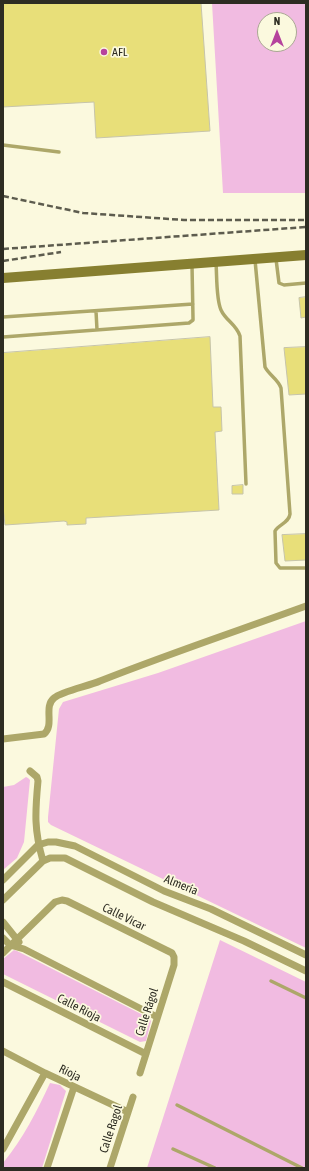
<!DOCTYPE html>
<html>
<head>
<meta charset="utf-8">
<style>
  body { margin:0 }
  #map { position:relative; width:309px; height:1171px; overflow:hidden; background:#fbf9de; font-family:"Asap Condensed",sans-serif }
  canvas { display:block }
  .frame { position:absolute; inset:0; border:4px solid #2d2c22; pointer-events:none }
  .north { position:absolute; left:257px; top:12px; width:40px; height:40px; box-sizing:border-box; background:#fbf9de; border:1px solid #a9a793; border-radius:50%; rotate:0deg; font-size:11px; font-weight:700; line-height:16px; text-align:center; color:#2d2c22 }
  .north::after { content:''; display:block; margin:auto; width:14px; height:18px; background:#b6439d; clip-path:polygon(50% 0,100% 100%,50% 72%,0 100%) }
</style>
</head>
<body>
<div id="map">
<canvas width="309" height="1171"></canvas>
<div class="frame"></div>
<div class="north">N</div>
</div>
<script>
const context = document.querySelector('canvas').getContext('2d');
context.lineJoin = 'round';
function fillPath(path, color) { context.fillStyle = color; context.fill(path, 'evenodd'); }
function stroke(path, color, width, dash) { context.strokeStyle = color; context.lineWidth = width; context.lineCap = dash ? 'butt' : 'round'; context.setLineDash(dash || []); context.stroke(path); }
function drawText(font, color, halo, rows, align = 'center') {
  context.font = font + ' "Asap Condensed",sans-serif'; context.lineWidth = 3.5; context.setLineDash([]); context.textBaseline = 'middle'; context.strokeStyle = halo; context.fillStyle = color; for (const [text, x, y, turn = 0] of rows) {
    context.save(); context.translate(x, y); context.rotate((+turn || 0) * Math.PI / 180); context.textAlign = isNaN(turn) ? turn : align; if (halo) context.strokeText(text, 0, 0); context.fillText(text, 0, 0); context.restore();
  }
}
const green = new Path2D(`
  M212 3H306V193H223ZM265 20H289V44H265Z
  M306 621V948L51 825 48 822V817L59 709 63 702 158 673Z
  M26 777 28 778 30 780 24 842 17 858 3 870V787L14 785Z
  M220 940 306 982V1168H147Z
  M14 950 17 951 147 1017 151 1021 146 1041 140 1042 3 974V959Z
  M50 1083 60 1085 66 1091 42 1168H3V1163C23 1139 37 1111 50 1083Z`);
const building = new Path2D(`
  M3 3H201L210 131 96 138 94 102 3 107Z
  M306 297V317L301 318 299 298Z
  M210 337 213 407H221L222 431 215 432 219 510 86 518V524L67 525V522L64 521 5 525 3 507V353Z
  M306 347V394L289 395 284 348Z
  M243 485V494H232V486Z
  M306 534V560L285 561 282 535Z`);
const lane = new Path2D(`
  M3 145 59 152
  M276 259 279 283 284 285 306 283
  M255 260 265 367C269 375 278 379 281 388L290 514C289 523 279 524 275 531L276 563 280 568H306
  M216 263C217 276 216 299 221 310 226 321 236 324 240 336L246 484
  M96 311 97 330
  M3 317 193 304
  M3 337 189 323 193 320V318L192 265
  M271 981 306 998
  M177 1105 302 1168
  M173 1149 215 1168`);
const street = new Path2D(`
  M3 739 44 734C55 725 43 707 54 698 62 691 89 686 100 681 168 654 237 631 306 606
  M30 771 37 777 38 781C35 813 34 830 43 861
  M3 880 38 845 48 842H56L75 846 164 891 211 909 306 955
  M3 900 43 861 50 858H65L153 902 244 941 306 971
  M3 922 19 942
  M3 938 10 945 24 949 157 1017
  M3 953 55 902 62 900 67 901 172 953 174 957V965L140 1073
  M3 982 146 1054
  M3 1051 45 1073 128 1112
  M3 1149 45 1073
  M47 1168 74 1087
  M110 1168 133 1097`);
const secondary = new Path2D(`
  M3 278 306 255`);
const rail = new Path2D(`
  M3 196 83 213 184 220H306
  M3 249 306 227
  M3 261 61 252`);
const markers = [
  [104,52,4,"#b6439d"]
];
const poiNames = [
  ["AFL",112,52]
];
const streetNames = [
  ["Almería",181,885,22],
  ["Calle Vicar",124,917,26],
  ["Calle Rioja",79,1008,27],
  ["Calle Rágol",147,1012,-72],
  ["Rioja",70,1073,26],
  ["Calle Ragol",111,1129,-72]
];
fillPath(green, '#f1bbe1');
fillPath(building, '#e8df79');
stroke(building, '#c6c4aa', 1);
stroke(lane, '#ada769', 3.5);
stroke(street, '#ada769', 7);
stroke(secondary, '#877f30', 10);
stroke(rail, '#5d5c4e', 2.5, [6, 3]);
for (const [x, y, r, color] of markers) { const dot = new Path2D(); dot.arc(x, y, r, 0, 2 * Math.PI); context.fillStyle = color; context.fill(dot); stroke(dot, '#fbf9de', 1.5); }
drawText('12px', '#2d2c22', '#fbf9de', poiNames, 'left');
drawText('12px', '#2d2c22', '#fbf9de', streetNames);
</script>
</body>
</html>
